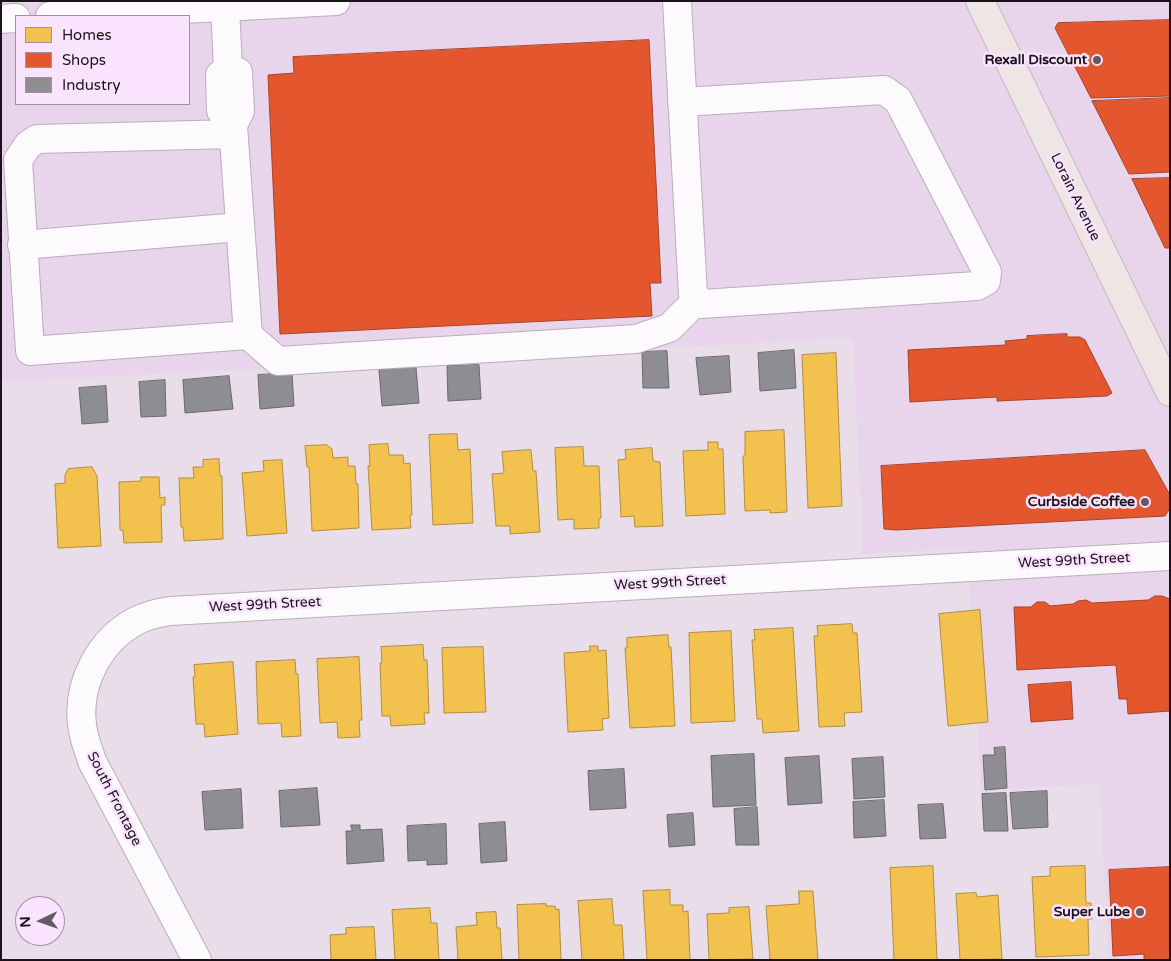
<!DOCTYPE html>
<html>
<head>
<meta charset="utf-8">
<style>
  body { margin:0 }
  #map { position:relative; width:1171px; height:961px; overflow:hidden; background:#e8dde9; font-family:"Varela Round",sans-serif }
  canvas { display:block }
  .frame { position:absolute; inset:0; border:2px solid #1b131c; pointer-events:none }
  .legend { position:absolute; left:15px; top:15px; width:175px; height:90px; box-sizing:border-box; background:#fae4fd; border:1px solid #a190a3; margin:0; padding:6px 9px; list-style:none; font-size:15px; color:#1b131c }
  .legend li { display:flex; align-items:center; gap:10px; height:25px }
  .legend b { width:25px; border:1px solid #a190a3 }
  .north { position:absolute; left:15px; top:896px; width:50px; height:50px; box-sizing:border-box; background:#fae4fd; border:1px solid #a190a3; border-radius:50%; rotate:267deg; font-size:14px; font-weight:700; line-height:20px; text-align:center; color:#1b131c }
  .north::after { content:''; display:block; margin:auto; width:18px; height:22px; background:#635a64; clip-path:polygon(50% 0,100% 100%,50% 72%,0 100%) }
</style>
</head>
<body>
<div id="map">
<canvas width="1171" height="961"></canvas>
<div class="frame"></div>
<ul class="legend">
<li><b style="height:14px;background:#f2c14e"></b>Homes</li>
<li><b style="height:14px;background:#e4572e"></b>Shops</li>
<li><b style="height:14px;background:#8d8d92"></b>Industry</li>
</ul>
<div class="north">N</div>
</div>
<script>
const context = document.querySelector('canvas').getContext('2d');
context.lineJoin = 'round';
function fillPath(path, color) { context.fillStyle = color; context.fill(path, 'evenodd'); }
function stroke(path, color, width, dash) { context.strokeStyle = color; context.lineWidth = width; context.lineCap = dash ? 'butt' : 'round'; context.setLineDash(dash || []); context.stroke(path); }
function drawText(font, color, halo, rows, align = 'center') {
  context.font = font + ' "Varela Round",sans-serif'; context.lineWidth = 5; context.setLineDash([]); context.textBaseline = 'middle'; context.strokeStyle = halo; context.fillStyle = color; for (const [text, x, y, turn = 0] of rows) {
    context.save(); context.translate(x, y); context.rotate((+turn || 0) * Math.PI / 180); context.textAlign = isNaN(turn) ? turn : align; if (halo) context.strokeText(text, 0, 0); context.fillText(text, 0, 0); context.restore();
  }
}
const built = new Path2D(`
  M1 1H1170V960H1109L1099 784 981 790 967 548 863 554 853 338 1 382ZM16 16H189V104H16Z`);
const homes = new Path2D(`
  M836 353 842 506 808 508 802 355Z
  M784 430 787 512 770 513V510L745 511 743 456H745V432Z
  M457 434 458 450 470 449 473 523 433 525 429 435Z
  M708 442H718V449H723L725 514 686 516 683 451 708 450Z
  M388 444 389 455H403L404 464 410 463 412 515H410L411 528 372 530 368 466H370L369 445Z
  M327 445 332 449 333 458 348 457V466H355L356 484H358L359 528 312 531 309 467H307L305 446Z
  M583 447 584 466H599L601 518 599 519V528L574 529V519L558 520 555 448Z
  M652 448 653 461 660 462 663 526 635 527 634 516 621 517 618 460 626 459 625 450Z
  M531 450 533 471H536L540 532 510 534V526H496L492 474 504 473 502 452Z
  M219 459 220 476H222L223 539 184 541 183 527H181L179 478H194L193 467H203V460Z
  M282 460 287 533 247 536 242 473 264 471 263 461Z
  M92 467 97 476 101 546 58 548 55 484 65 483V475L68 469Z
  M141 477H159L160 498 165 497V505H161L162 542 124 543 123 530H120L119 482 141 481Z
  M980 610 988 722 948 726 939 614Z
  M852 624 853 633H857L862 712 844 713 845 726 819 727 814 636H818L817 626Z
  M793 628 799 731 763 733 762 719H757L752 640H755L754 630Z
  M731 631 735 721 691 723 689 633Z
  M668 635 669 647H671L675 726 630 728 625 648H627V638Z
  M423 645 424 660H427L429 713H424L425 724 391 726 390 716H382L380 663H382L381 647Z
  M590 646H598V651L606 650 609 718 602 719 603 730 568 732 564 653 590 651Z
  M483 647 486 712 444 713 442 648Z
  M359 657 362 720H359L360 737 338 738 337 722 320 723 317 659Z
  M295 660 296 674H298L301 736 282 737 281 723 258 724 256 662Z
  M233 662 238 734 205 737 204 724H196L193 677H195L194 665Z
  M933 866 937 960H894L890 868Z
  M1085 866 1086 903H1091L1092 919H1088L1089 955 1036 957 1032 877 1050 876V867Z
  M670 890V905H683V912L688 911 690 960H647L643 891Z
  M799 891H813L818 960H770L766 906 799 904Z
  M976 893 977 897 998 895 1002 959 960 960 956 894Z
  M612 899 614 925H622L624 960H582L578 901Z
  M546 904V906H555L556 910 559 909 561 960H519L517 905Z
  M749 907 753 959 709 960 707 914 729 913V908Z
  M430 908 431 923H437L439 960H395L392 910Z
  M496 912 497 928H500L502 960H458L456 927 477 925 476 913Z
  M374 927 376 960H331L330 935 346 934V928Z`);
const shops = new Path2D(`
  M1170 20V96L1091 98 1055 28 1058 23Z
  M649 40 661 283H650L652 316 280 334 268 75 294 73 293 57Z
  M1170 98V172L1129 174 1092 101Z
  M1170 178V248H1165L1132 179Z
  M1067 334V337H1080L1085 340 1112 393 1107 396 997 401V397L910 402 908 350 1006 345 1005 341 1027 339V336Z
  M1145 450 1170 495V508L1165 516 896 530 884 529 881 466Z
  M1155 596H1162L1170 599V711L1128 714 1127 699H1119L1116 665 1017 670 1014 607H1031L1037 602H1045L1050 606 1073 604 1078 601 1086 600 1092 603 1148 600Z
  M1071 682 1073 719 1031 722 1028 685Z
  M1170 867V960H1144V954L1113 956 1109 870Z`);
const industry = new Path2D(`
  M794 350 796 388 760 391 758 353Z
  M667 351 669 388H643L642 352Z
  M729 356 731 392 700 395 696 358Z
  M479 365 481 399 448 401 447 366Z
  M416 367 419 403 382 406 379 370Z
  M292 373 294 406 260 409 258 375Z
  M229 376 233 409 185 413 183 380Z
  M165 380 166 416 141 417 139 382Z
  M106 386 108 422 82 424 79 388Z
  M1005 747 1007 788 985 790 983 755H995L994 748Z
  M754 754 756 805 713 807 711 756Z
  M819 756 822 803 788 805 785 758Z
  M883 757 885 797 854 799 852 759Z
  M624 769 626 808 590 810 588 771Z
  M317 788 320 825 281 827 279 791Z
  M241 789 243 828 205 830 202 792Z
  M1047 791 1048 827 1013 829 1010 793Z
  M1006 793 1008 831H984L982 794Z
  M884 800 886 836 854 838 853 802Z
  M943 804 946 838 920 839 918 805Z
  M757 807 759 845H736L734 809Z
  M693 813 695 845 669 847 667 815Z
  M505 822 507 861 481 863 479 824Z
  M446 824 447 864 427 865V860L408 861 407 826Z
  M351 825H360V830L382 829 384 861 347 864 346 831H352Z`);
const minor = new Path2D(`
  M677 1 693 295 702 304 977 286 986 281 987 272 898 100 884 90 682 102
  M225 7 228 68
  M50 16 336 1
  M1 19 16 18
  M228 68 238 72 240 111 233 125 221 111 220 75Z
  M233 125 248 335 30 351 18 160 28 145 37 139 233 134
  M22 245 240 227
  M248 335 278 361 636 339 669 328 698 299
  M197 960 92 761C88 748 83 737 82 724 77 683 100 640 136 621 147 615 158 613 170 611L1170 556`);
const major = new Path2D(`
  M980 1 1170 392`);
const markers = [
  [1097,60,5,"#635a64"],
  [1145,502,5,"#635a64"],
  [1140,912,5,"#635a64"]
];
const poiNames = [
  ["Rexall Discount",1087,60],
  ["Curbside Coffee",1135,502],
  ["Super Lube",1130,912]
];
const streetNames = [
  ["Lorain Avenue",1075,197,64],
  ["West 99th Street",1074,561,-3],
  ["West 99th Street",670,583,-3],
  ["West 99th Street",265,605,-3],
  ["South Frontage",114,799,63]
];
fillPath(built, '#e8d4eb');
fillPath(homes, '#f2c14e');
stroke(homes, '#b28d3f', 1);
fillPath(shops, '#e4572e');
stroke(shops, '#a84329', 1);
fillPath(industry, '#8d8d92');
stroke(industry, '#6b686f', 1);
stroke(minor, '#b8afb9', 30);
stroke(major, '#c1bbc1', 30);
stroke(minor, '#fcfafc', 28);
stroke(major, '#eee5e4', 28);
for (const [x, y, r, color] of markers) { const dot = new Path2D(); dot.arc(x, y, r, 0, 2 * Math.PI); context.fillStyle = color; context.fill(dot); stroke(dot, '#fae4fd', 2); }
drawText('bold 14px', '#1b131c', '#fae4fd', poiNames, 'right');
drawText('14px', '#1b131c', '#fae4fd', streetNames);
</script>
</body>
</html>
